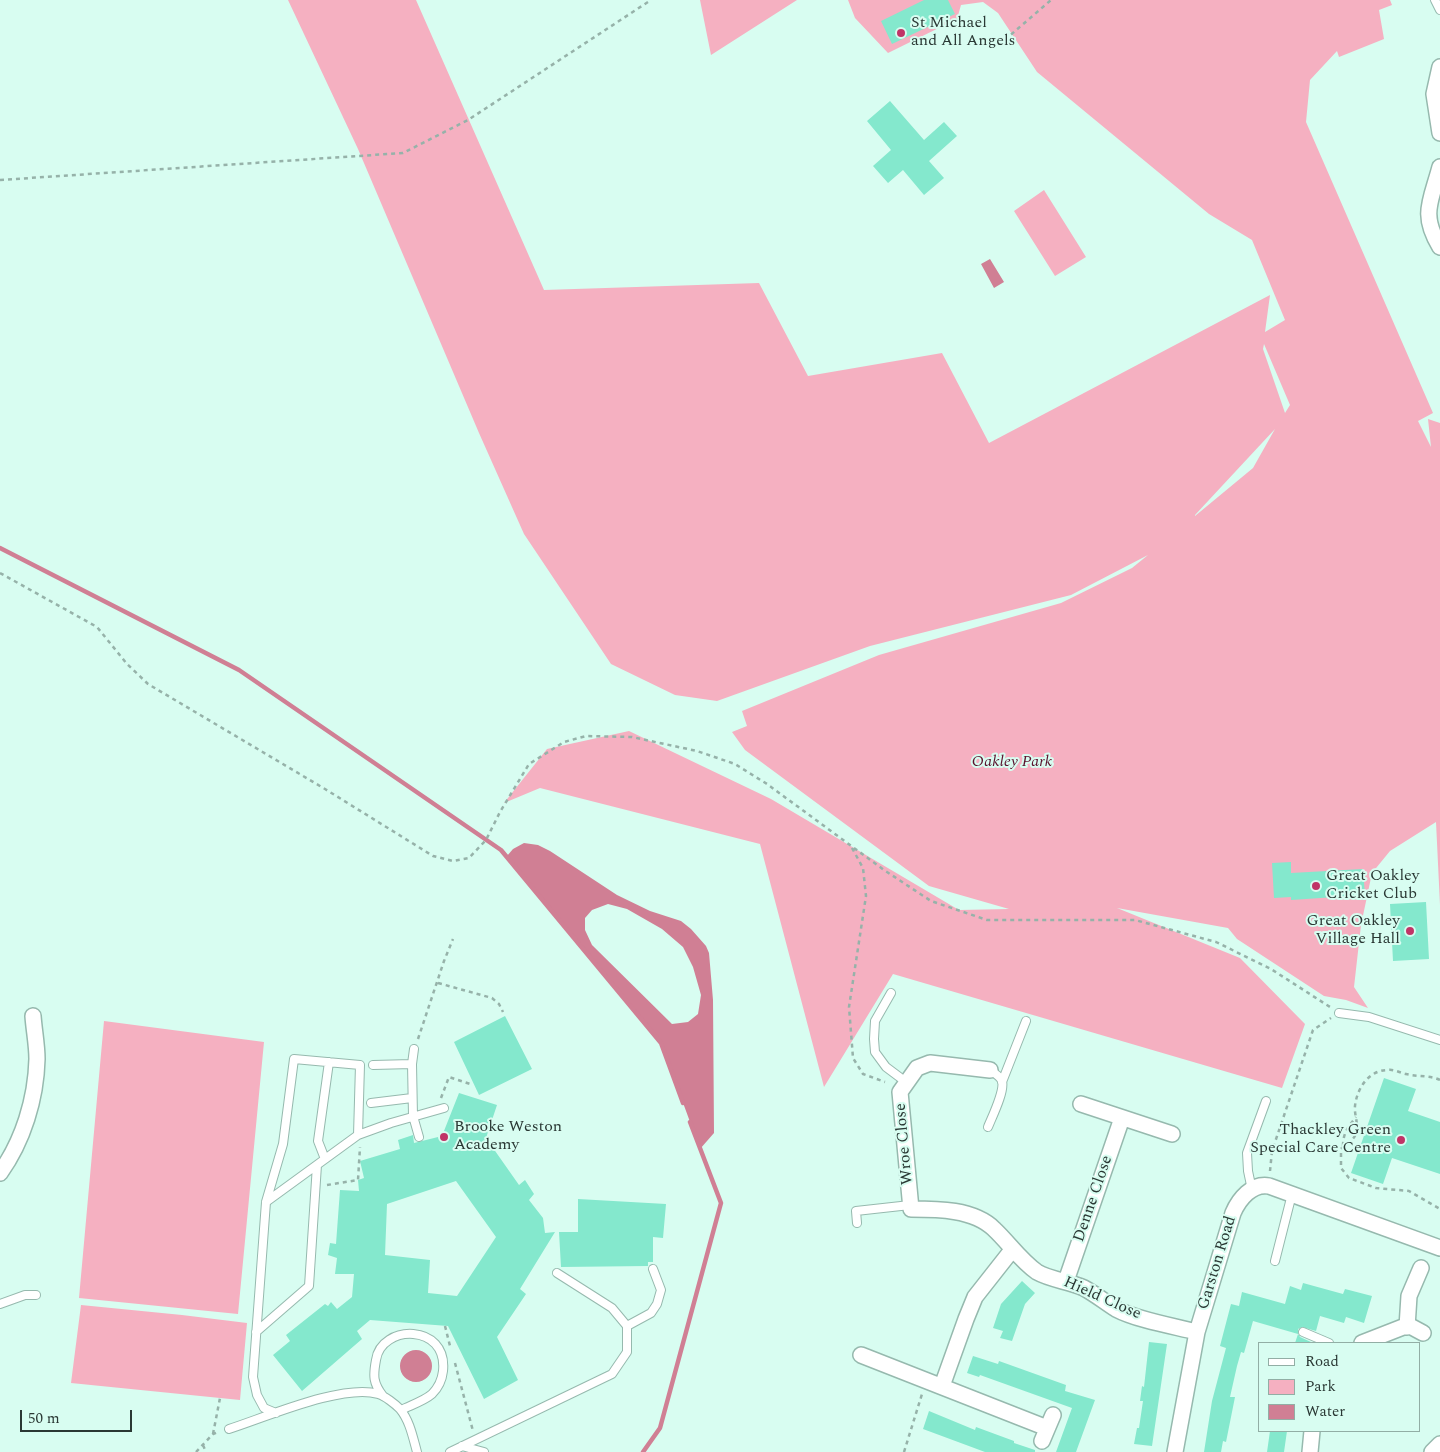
<!DOCTYPE html>
<html>
<head>
<meta charset="utf-8">
<style>
  body { margin:0 }
  #map { position:relative; width:1440px; height:1452px; overflow:hidden; background:#d8fdf1; font-family:Spectral,serif }
  canvas { display:block }
  .legend { position:absolute; left:1258px; top:1342px; width:162px; height:90px; box-sizing:border-box; background:#d8fdf1; border:1px solid #92aea5; margin:0; padding:6px 9px; list-style:none; font-size:15px; color:#2a3834 }
  .legend li { display:flex; align-items:center; gap:10px; height:25px }
  .legend b { width:25px; border:1px solid #92aea5 }
  .scale { position:absolute; left:20px; top:1410px; width:112px; height:22px; box-sizing:border-box; border:2px solid #2a3834; border-top:0; padding-left:6px; font-size:15px; line-height:18px; white-space:nowrap; color:#2a3834; -webkit-text-stroke:4px #d8fdf1; paint-order:stroke }
</style>
</head>
<body>
<div id="map">
<canvas width="1440" height="1452"></canvas>
<ul class="legend">
<li><b style="height:6px;background:#fff"></b>Road</li>
<li><b style="height:14px;background:#f5b0c1"></b>Park</li>
<li><b style="height:14px;background:#d07f94"></b>Water</li>
</ul>
<div class="scale">50 m</div>
</div>
<script>
const context = document.querySelector('canvas').getContext('2d');
context.lineJoin = 'round';
function fillPath(path, color) { context.fillStyle = color; context.fill(path, 'evenodd'); }
function stroke(path, color, width, dash) { context.strokeStyle = color; context.lineWidth = width; context.lineCap = dash ? 'butt' : 'round'; context.setLineDash(dash || []); context.stroke(path); }
function drawText(font, color, halo, rows, align = 'center') {
  context.font = font + ' Spectral,serif'; context.lineWidth = 4; context.setLineDash([]); context.textBaseline = 'middle'; context.strokeStyle = halo; context.fillStyle = color; for (const [text, x, y, turn = 0] of rows) {
    context.save(); context.translate(x, y); context.rotate((+turn || 0) * Math.PI / 180); context.textAlign = isNaN(turn) ? turn : align; if (halo) context.strokeText(text, 0, 0); context.fillText(text, 0, 0); context.restore();
  }
}
const green = new Path2D(`
  M288 0H416L544 290 759 283 808 376 942 353 989 443 1270 295 1265 332 1285 320 1252 240 1209 214 1037 72 998 13 983 2 961 5 957 19 888 53 855 18 848 0H1390L1392 5 1379 10 1384 39 1339 57 1337 51 1310 80 1306 122 1433 413 1418 421 1431 447 1428 419 1440 423V905L1436 822 1390 851 1372 873 1361 925 1354 987 1368 1008 1346 1000 1324 996 1237 939 1228 928 1117 908 1240 958 1305 1024 1282 1088 893 974 824 1087 760 844 540 788 504 803 547 749 629 731 771 799 959 910 1009 909 929 886 745 750 732 732 747 726 742 711 879 655 1061 603 1132 568 1148 555 1071 595 870 646 717 701 675 695 611 664 524 534 479 433 358 149ZM1264 344 1290 405 1285 413 1263 349ZM1275 429 1253 468 1195 516V515Z
  M700 0H797L711 55Z
  M1044 190 1086 257 1055 276 1014 211Z
  M104 1021 264 1042 238 1314 79 1298Z
  M81 1305 182 1315 247 1323 240 1400 71 1383Z`);
const water = new Path2D(`
  M990 259 1004 282 994 288 981 264Z
  M524 843 538 845 550 851 617 895 650 911 681 921 691 929 706 946 709 953 713 1000 714 1133 700 1149 661 1043 507 856 513 849ZM608 904 627 909 662 929 683 947 693 967 701 995 698 1014 688 1022 672 1024 592 945 585 930V918L592 910Z
  M400 1366a16 16 0 1 1 32 0a16 16 0 1 1-32 0Z`);
const stream = new Path2D(`
  M0 548 239 670 501 850 661 1043 683 1103
  M643 1452 660 1428 721 1203 690 1122`);
const building = new Path2D(`
  M924 0H948L955 14 892 44 881 21Z
  M890 101 924 140 944 122 957 136 929 161 944 178 924 195 903 170 888 183 873 166 891 150 867 121Z
  M1291 862V873L1363 869 1365 895 1291 900V897L1274 898 1272 863Z
  M1426 902 1429 959 1393 961 1390 904Z
  M505 1016 532 1069 479 1095 454 1042Z
  M1384 1078 1416 1089 1408 1111 1440 1122V1174L1392 1158 1383 1184 1351 1173Z
  M459 1093 497 1105 486 1138 519 1185 525 1180 534 1194 529 1200 543 1218 545 1233 555 1232 520 1289 526 1294 497 1337 518 1380 484 1399 448 1326 370 1320 357 1331 362 1339 302 1391 273 1355 290 1341 286 1335 325 1304 328 1306 331 1302 337 1309 352 1297 354 1274H335L337 1258 328 1255 330 1243 336 1244 340 1190 359 1191 358 1180 364 1178 360 1161 400 1149 398 1140 413 1135 414 1143 442 1136ZM456 1181 496 1237 457 1296 428 1293 430 1260 385 1255 387 1204Z
  M578 1199 666 1204 663 1238 653 1237V1262H648V1266L561 1267 559 1232H578Z
  M1022 1281 1035 1293 1025 1304 1012 1341 1000 1338 1003 1331 993 1328 1001 1304Z
  M1303 1283 1343 1294 1345 1289 1372 1296 1364 1323 1346 1317 1344 1323 1320 1316 1316 1331 1302 1327 1298 1329V1334L1253 1321 1244 1353 1241 1352 1237 1366 1230 1397H1235L1226 1442 1223 1441 1221 1452H1204L1212 1401 1226 1348 1220 1346 1231 1304 1239 1306 1242 1292 1285 1304 1290 1286 1301 1290Z
  M1298 1334 1300 1337 1313 1343H1295Z
  M1149 1342 1167 1344 1152 1446 1134 1444 1137 1428H1139L1143 1401H1140L1142 1386 1144 1387Z
  M973 1356 998 1364 999 1361 1066 1385 1065 1391 1095 1400 1076 1452H1056L1072 1408 980 1375 979 1377 967 1373Z
  M929 1411 975 1430 976 1427 1014 1441V1443L1035 1450V1452H985L923 1429Z
  M1270 1431H1287L1284 1452H1267Z`);
const path = new Path2D(`
  M999 45 1051 0
  M0 180 403 153 468 120 651 0
  M0 573 97 627 127 664 148 684 325 789 433 856 453 861 469 858 486 840 500 812 529 764 564 742 586 736 632 737 697 751 735 764 767 784 884 870 931 901 987 920H1135L1216 942 1271 969 1330 1007
  M852 848 863 868 866 896 849 1007 853 1058 863 1074 885 1082
  M438 983 492 998 499 1004 503 1012
  M418 1039 444 961 453 939
  M1440 1080C1430 1075 1418 1077 1406 1074 1400 1073 1394 1069 1388 1070 1369 1070 1357 1088 1355 1106 1354 1115 1359 1124 1356 1133 1354 1141 1346 1143 1341 1149V1168L1349 1178 1376 1188 1409 1191 1440 1209
  M441 1098 449 1077 473 1085
  M1343 1146C1343 1133 1348 1127 1356 1117
  M1270 1171 1272 1151 1313 1030 1331 1018
  M327 1185 358 1180 360 1147
  M445 1326 450 1346
  M455 1363 473 1431
  M213 1434 220 1398
  M203 1445 206 1452
  M196 1452 213 1434 218 1432
  M904 1452 922 1394`);
const service = new Path2D(`
  M1435 0 1440 10
  M891 993 875 1021 874 1039 875 1052 886 1067 906 1082
  M1339 1013 1369 1017 1440 1040
  M414 1049 412 1064 413 1116 419 1137
  M373 1065 412 1064
  M1002 1082 1026 1021
  M371 1103 412 1098
  M988 1127C992 1117 1005 1091 1002 1081 1000 1076 994 1073 990 1070
  M358 1135 391 1123 444 1108
  M325 1159 318 1141 329 1062
  M1252 1190 1248 1171 1247 1153 1266 1101
  M266 1202 358 1135 360 1065 294 1059 283 1144 266 1202 253 1377 257 1395 264 1408 276 1413
  M857 1223 856 1211 910 1205
  M1275 1261 1292 1194
  M0 1304 25 1295H36
  M627 1326 651 1313 657 1304 661 1290 653 1269
  M256 1332 309 1286 317 1165
  M1303 1332 1329 1343
  M383 1396C373 1383 373 1376 376 1360 381 1324 448 1323 443 1371 442 1380 439 1387 432 1394 424 1401 411 1405 401 1410
  M229 1429C264 1418 344 1383 378 1394 385 1396 395 1404 400 1409 410 1421 413 1438 417 1452
  M462 1446 484 1452
  M450 1452 612 1374 627 1352V1326L612 1308 557 1273`);
const minor = new Path2D(`
  M1440 67 1434 94 1440 133
  M1440 167C1431 201 1420 214 1440 247
  M990 1070 930 1063 917 1068 900 1092 911 1209C937 1209 974 1209 994 1229 1009 1243 1020 1260 1037 1272 1051 1280 1069 1281 1084 1288 1095 1294 1105 1302 1116 1309 1137 1320 1173 1326 1197 1332
  M1081 1104 1172 1134
  M0 1173C23 1141 36 1099 37 1059 37 1045 34 1030 33 1016
  M1066 1281 1122 1118
  M1407 1327 1409 1296 1421 1268
  M1362 1343 1403 1327 1410 1326 1423 1333
  M861 1355 1047 1428
  M942 1386 966 1319 975 1297 1012 1250
  M1042 1441 1053 1415
  M1175 1452 1197 1332 1233 1213C1239 1199 1252 1183 1269 1186L1440 1248
  M1310 1452 1312 1431
  M1432 1452 1440 1444`);
const markers = [
  [901,33,5,"#c03467"],
  [1316,886,5,"#c03467"],
  [1410,931,5,"#c03467"],
  [444,1137,5,"#c03467"],
  [1401,1140,5,"#c03467"]
];
const poiNames = [
  ["St Michael",911,24],
  ["and All Angels",911,42],
  ["Great Oakley",1326,877],
  ["Cricket Club",1326,895],
  ["Great Oakley",1400,922,"right"],
  ["Village Hall",1400,940,"right"],
  ["Brooke Weston",454,1128],
  ["Academy",454,1146],
  ["Thackley Green",1391,1131,"right"],
  ["Special Care Centre",1391,1149,"right"]
];
const parkNames = [
  ["Oakley Park",1012,763]
];
const streetNames = [
  ["Wroe Close",905,1144,-95],
  ["Denne Close",1094,1199,-71],
  ["Garston Road",1218,1263,-73],
  ["Hield Close",1102,1299,24]
];
fillPath(green, '#f5b0c1');
fillPath(water, '#d07f94');
stroke(stream, '#d07f94', 4.5);
fillPath(building, '#84e8cd');
stroke(service, '#96b9ae', 10);
stroke(minor, '#96b9ae', 18);
stroke(path, '#96b2a9', 2.5, [4, 4]);
stroke(service, '#fff', 8);
stroke(minor, '#fff', 15);
for (const [x, y, r, color] of markers) { const dot = new Path2D(); dot.arc(x, y, r, 0, 2 * Math.PI); context.fillStyle = color; context.fill(dot); stroke(dot, '#d8fdf1', 2); }
drawText('16px', '#2a3834', '#d8fdf1', poiNames, 'left');
drawText('italic 16px', '#5a112c', '#d8fdf1', parkNames);
drawText('16px', '#2a3834', '#d8fdf1', streetNames);
</script>
</body>
</html>
